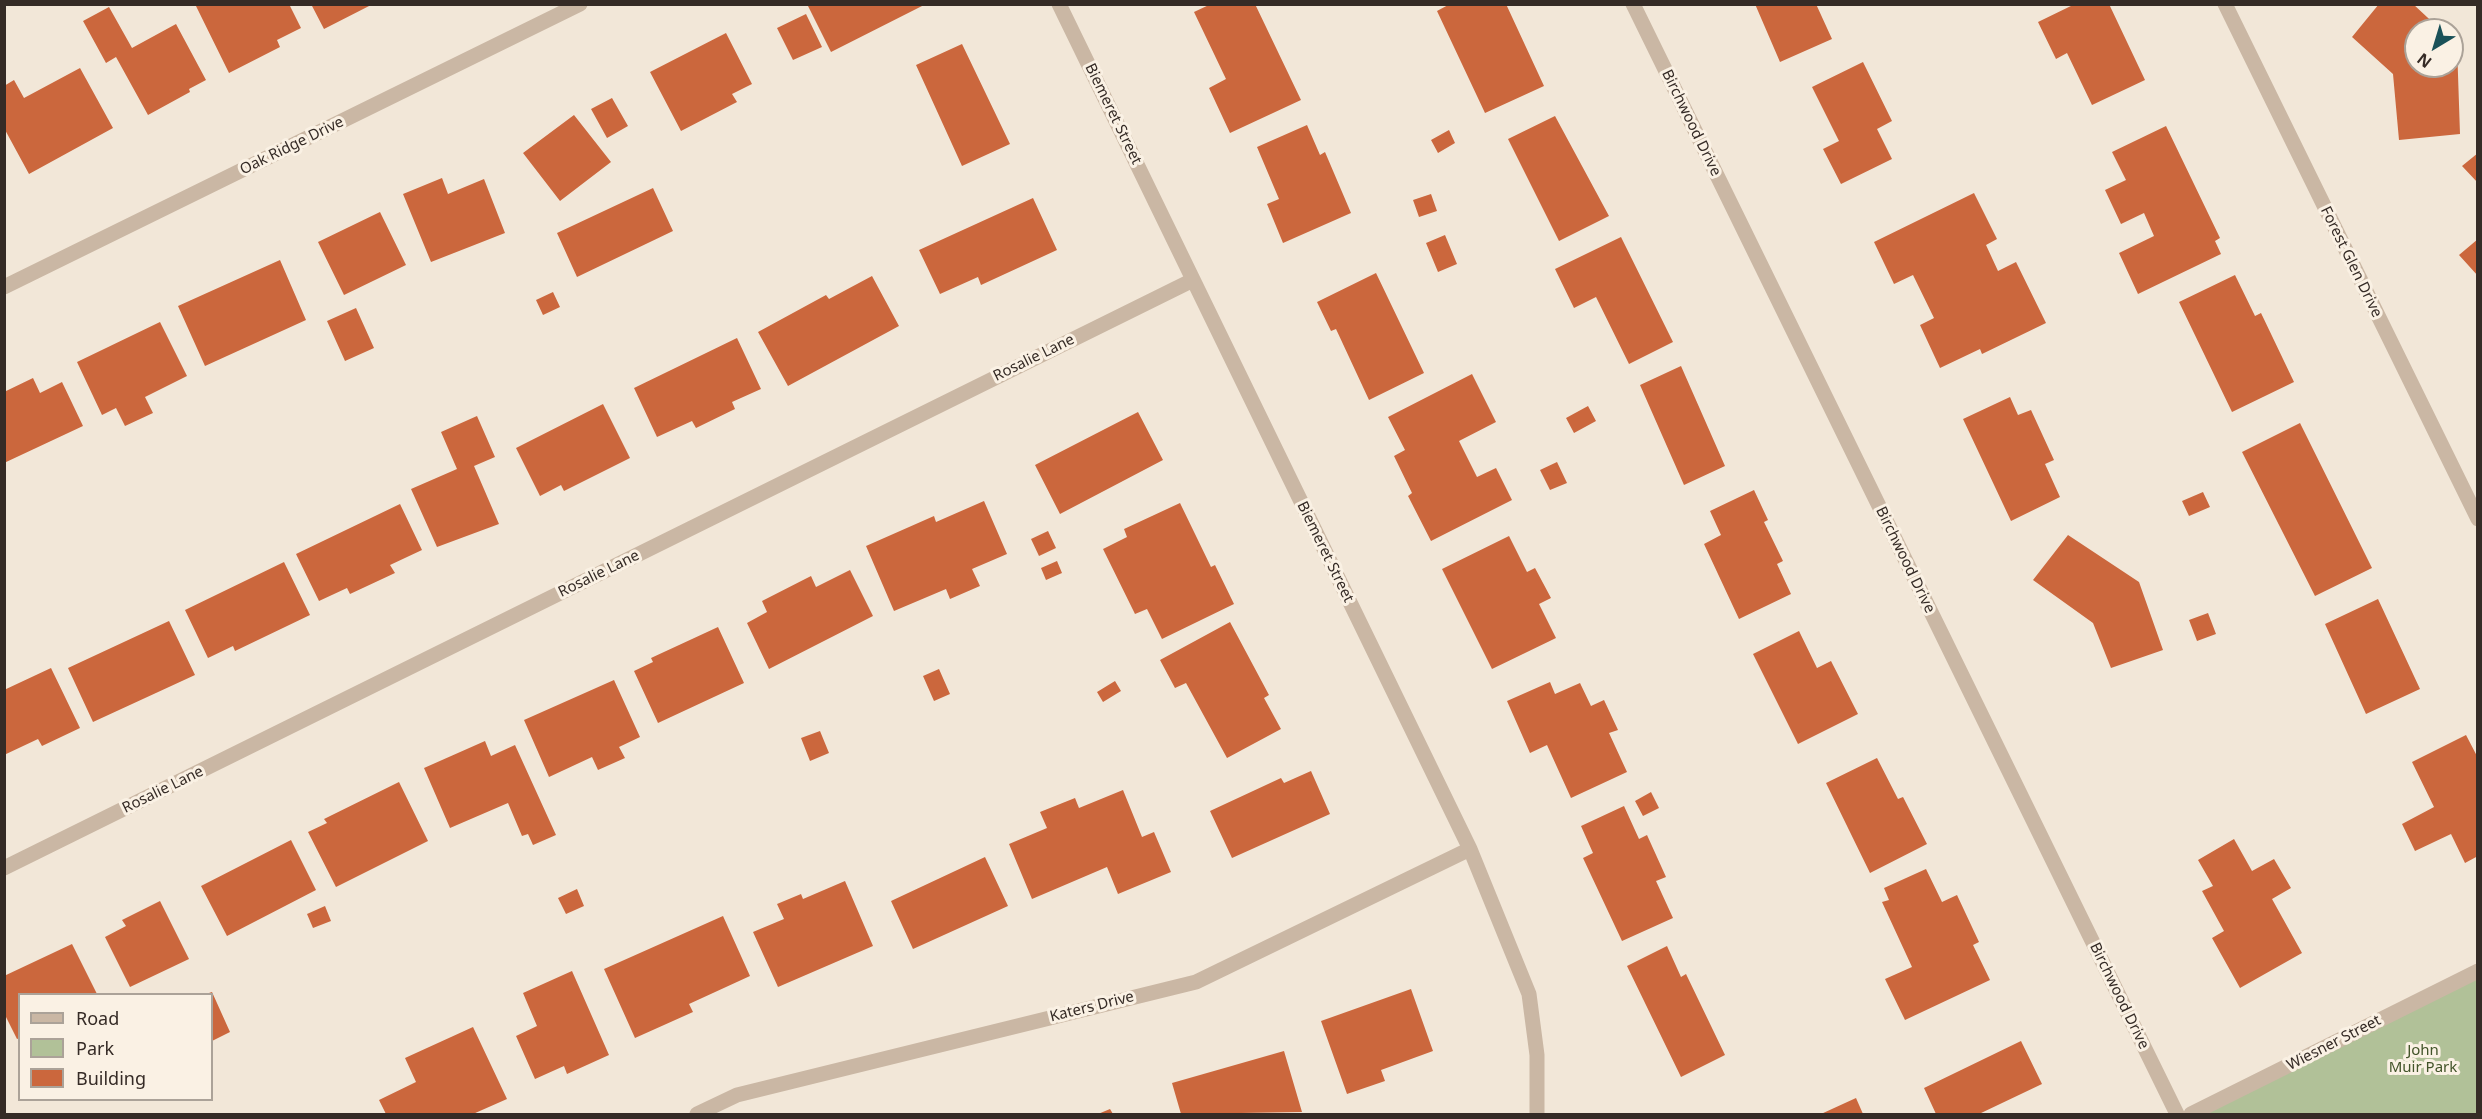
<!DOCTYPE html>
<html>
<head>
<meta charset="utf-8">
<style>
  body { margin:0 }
  #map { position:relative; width:2482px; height:1119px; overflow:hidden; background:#f2e7d8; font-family:"Noto Sans",sans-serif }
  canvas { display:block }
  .frame { position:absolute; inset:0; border:6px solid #352b26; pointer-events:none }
  .legend { position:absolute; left:18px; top:993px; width:195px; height:108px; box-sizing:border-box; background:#faf1e4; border:2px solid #aba298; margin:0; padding:8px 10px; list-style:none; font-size:18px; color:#352b26 }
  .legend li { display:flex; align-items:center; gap:12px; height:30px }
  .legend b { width:30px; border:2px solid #aba298 }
  .north { position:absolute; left:2404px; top:18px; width:60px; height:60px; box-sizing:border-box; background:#faf1e4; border:2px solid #aba298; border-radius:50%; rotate:218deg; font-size:16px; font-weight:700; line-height:24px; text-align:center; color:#352b26 }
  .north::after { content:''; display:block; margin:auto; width:21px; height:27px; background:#1a5158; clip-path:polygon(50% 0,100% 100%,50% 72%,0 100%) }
</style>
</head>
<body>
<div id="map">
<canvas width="2482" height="1119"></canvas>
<div class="frame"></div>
<ul class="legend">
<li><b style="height:8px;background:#cab7a4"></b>Road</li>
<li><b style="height:16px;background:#b1c198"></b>Park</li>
<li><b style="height:16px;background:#cb673d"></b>Building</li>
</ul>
<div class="north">N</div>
</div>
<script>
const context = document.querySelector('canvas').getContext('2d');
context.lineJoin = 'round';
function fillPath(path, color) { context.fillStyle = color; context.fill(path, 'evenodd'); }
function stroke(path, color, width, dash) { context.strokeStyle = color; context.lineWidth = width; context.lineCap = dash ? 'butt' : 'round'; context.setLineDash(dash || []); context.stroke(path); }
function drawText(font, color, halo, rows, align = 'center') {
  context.font = font + ' "Noto Sans",sans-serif'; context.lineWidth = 6; context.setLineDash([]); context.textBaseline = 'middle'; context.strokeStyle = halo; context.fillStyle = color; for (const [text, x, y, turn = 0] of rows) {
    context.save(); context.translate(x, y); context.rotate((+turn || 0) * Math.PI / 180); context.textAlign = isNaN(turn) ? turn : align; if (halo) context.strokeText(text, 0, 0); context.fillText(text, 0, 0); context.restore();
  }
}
const green = new Path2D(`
  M2477 971V1114H2191Z`);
const building = new Path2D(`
  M195 4H289L301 28 277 40 280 47 229 73Z
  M311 4H373L324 29Z
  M807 4H926L831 52Z
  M1211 4H1255L1301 100 1230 133 1209 88 1226 79 1194 12Z
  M1450 4H1506L1544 86 1485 113 1437 11Z
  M1755 4H1816L1832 39 1780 62Z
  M2075 4H2109L2145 80 2092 105 2067 53 2056 59 2038 22Z
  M2379 4H2413L2441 30H2416V66H2452V40L2457 45 2460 134 2399 140 2393 74 2352 37Z
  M109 7 132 48 176 24 206 80 189 89 190 92 148 115 116 57 106 63 83 21Z
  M806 14 822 47 793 60 777 28Z
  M726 33 752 84 732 94 737 102 681 131 650 72Z
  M962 44 1010 144 962 166 916 65Z
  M1863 62 1892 121 1877 129 1892 159 1841 184 1823 149 1839 141 1812 87Z
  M80 68 113 128 29 174 4 128V86L14 80 24 98Z
  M612 98 628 126 607 138 591 109Z
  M574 115 611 162 560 201 523 153Z
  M1555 116 1609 216 1559 241 1508 139Z
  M1307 125 1320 155 1325 152 1351 213 1283 243 1267 204 1279 199 1257 147Z
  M2166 126 2220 238 2215 241 2221 254 2138 294 2119 253 2154 236 2144 213 2121 224 2105 190 2126 180 2112 152Z
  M1449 130 1455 143 1438 153 1431 140Z
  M2478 153V183L2462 166Z
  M442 178 448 194 484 179 505 233 431 262 403 194Z
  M653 188 673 231 577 277 557 233Z
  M1974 193 1997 239 1986 245 1998 271 2016 262 2046 323 1982 354 1980 349 1940 368 1920 325 1934 318 1913 275 1894 284 1874 242Z
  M1431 194 1437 211 1419 217 1413 200Z
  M1033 198 1057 250 981 285 978 277 940 294 919 250Z
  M380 212 406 265 344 295 318 242Z
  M1445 235 1457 264 1438 272 1426 243Z
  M1621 237 1673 342 1629 364 1596 297 1574 308 1555 269Z
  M2478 239V276L2459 255Z
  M280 260 306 320 205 366 178 306Z
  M1376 273 1424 373 1369 400 1336 329 1331 331 1317 302Z
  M2235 275 2255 316 2261 313 2294 382 2232 412 2179 302Z
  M872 276 899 326 788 386 758 332 826 295 829 299Z
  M553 292 560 307 543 315 536 300Z
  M356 308 374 348 345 361 327 321Z
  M160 322 187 376 145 397 153 413 125 426 116 408 102 415 77 362Z
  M737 338 761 389 732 402 735 409 696 428 692 421 657 437 634 388Z
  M1681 366 1725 466 1684 485 1640 385Z
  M1472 374 1496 422 1459 441 1477 477 1496 468 1512 500 1431 541 1408 496 1412 493 1394 456 1405 450 1388 417Z
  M33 378 40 393 62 382 83 426 4 463V392Z
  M2010 397 2018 415 2031 410 2054 460 2045 464 2060 497 2011 521 1963 419Z
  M603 404 630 458 564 491 561 485 540 496 516 448Z
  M1588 406 1596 421 1574 433 1566 418Z
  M1138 412 1163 460 1060 514 1035 465Z
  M477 416 495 457 474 466 499 524 437 547 411 489 457 469 441 432Z
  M2300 423 2372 568 2315 596 2242 452Z
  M1557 462 1567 483 1550 490 1540 470Z
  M1754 490 1768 520 1764 522 1783 561 1777 564 1791 594 1739 619 1704 544 1721 535 1710 511Z
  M2203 492 2210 507 2189 516 2182 501Z
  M984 501 1007 554 972 569 980 586 950 599 946 589 894 611 866 546 934 516 936 522Z
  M1180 503 1211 567 1215 565 1234 604 1162 639 1147 609 1135 614 1103 549 1127 537 1124 529Z
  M400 504 422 550 390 565 395 573 350 594 347 588 319 601 296 554Z
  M1048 531 1056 548 1039 556 1031 539Z
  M2068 535 2139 582 2163 650 2111 668 2093 623 2033 580Z
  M1509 536 1527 572 1535 568 1551 598 1539 604 1556 638 1492 669 1442 569Z
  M1057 561 1062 573 1046 580 1041 568Z
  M284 562 310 615 235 651 233 646 208 658 185 610Z
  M850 570 873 616 769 669 747 623 767 612 762 601 811 576 816 587Z
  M2378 599 2420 689 2366 714 2325 624Z
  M2208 613 2216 634 2197 641 2189 620Z
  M169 621 195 675 93 722 68 668Z
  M1230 622 1269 695 1264 698 1281 729 1227 758 1186 683 1175 688 1160 660Z
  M718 627 744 683 658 723 634 671 653 662 651 658Z
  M1799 631 1817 668 1831 661 1858 714 1798 744 1753 654Z
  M51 668 80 728 42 746 38 739 4 755V690Z
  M939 669 950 694 934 701 923 676Z
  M614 680 640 737 619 747 625 758 598 770 592 757 549 777 524 720Z
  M1115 681 1121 691 1103 702 1097 692Z
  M1550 682 1555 694 1580 683 1591 706 1604 700 1618 730 1609 733 1627 772 1571 798 1547 745 1530 753 1507 701Z
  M820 731 829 753 810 761 801 738Z
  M2466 735 2478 758V856L2465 863 2451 834 2415 851 2402 824 2434 807 2412 762Z
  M485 741 491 756 515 745 556 835 533 845 528 834 522 836 508 803 450 828 424 768Z
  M1877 758 1898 799 1903 797 1927 844 1870 873 1826 783Z
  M1311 771 1330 814 1232 858 1210 811 1281 778 1284 783Z
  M399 782 428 841 336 887 308 832 327 823 324 819Z
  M1123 790 1142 837 1154 832 1171 872 1118 894 1107 867 1032 899 1009 844 1047 828 1040 812 1075 798 1079 808Z
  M1651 792 1659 808 1643 816 1635 801Z
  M1624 806 1639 839 1647 835 1666 877 1656 881 1673 918 1622 941 1583 858 1593 853 1581 826Z
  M2234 839 2252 871 2274 859 2291 888 2272 899 2302 953 2240 988 2212 938 2224 931 2202 891 2213 886 2198 860Z
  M291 840 316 890 227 936 201 886Z
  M985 857 1008 906 913 949 891 901Z
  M1926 869 1942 902 1957 895 1979 942 1973 945 1990 980 1905 1020 1885 979 1912 967 1882 902 1889 900 1884 888Z
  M845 881 873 946 778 987 753 932 784 919 777 904 801 894 803 899Z
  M577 889 584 906 566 914 558 898Z
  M160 901 189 959 130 987 105 937 126 926 122 920Z
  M325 906 331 921 313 928 307 914Z
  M723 916 750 976 689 1004 693 1012 635 1038 604 969Z
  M72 944 97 994H20V1038L17 1039 4 1013V976Z
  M1667 946 1681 977 1686 974 1725 1055 1681 1077 1627 966Z
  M572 971 609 1055 567 1074 564 1066 535 1079 516 1036 537 1026 523 993Z
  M1411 989 1433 1051 1381 1070 1385 1081 1347 1094 1321 1021Z
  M212 992 230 1032 212 1041V994H206Z
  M473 1027 507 1099 473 1114H386L379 1100 416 1082 405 1058Z
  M2021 1041 2042 1084 1979 1114H1936L1924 1088Z
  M1284 1051 1302 1112 1181 1114 1172 1083Z
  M1856 1098 1863 1114H1821Z
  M1110 1109 1113 1114H1098Z`);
const street = new Path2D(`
  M1059 4 1470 849 1529 994 1537 1055V1114
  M1633 4 2177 1114
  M2225 4 2478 519
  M4 287 580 4
  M4 868 1193 280
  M697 1114 737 1095 1196 982 1470 849
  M2191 1114 2478 971`);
const streetNames = [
  ["Biemeret Street",1113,114,64],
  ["Birchwood Drive",1691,123,64],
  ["Oak Ridge Drive",292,146,-26],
  ["Forest Glen Drive",2351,262,64],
  ["Rosalie Lane",1034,358,-26],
  ["Biemeret Street",1325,552,64],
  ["Birchwood Drive",1905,560,64],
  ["Rosalie Lane",599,574,-26],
  ["Rosalie Lane",163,790,-26],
  ["Birchwood Drive",2119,996,64],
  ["Katers Drive",1092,1007,-14],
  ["Wiesner Street",2334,1043,-27]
];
const parkNames = [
  ["John",2423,1051],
  ["Muir Park",2423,1068]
];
fillPath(green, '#b1c198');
fillPath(building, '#cb673d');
stroke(street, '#cab7a4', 15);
drawText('15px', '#352b26', '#faf1e4', streetNames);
drawText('15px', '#425429', '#faf1e4', parkNames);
</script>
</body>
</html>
